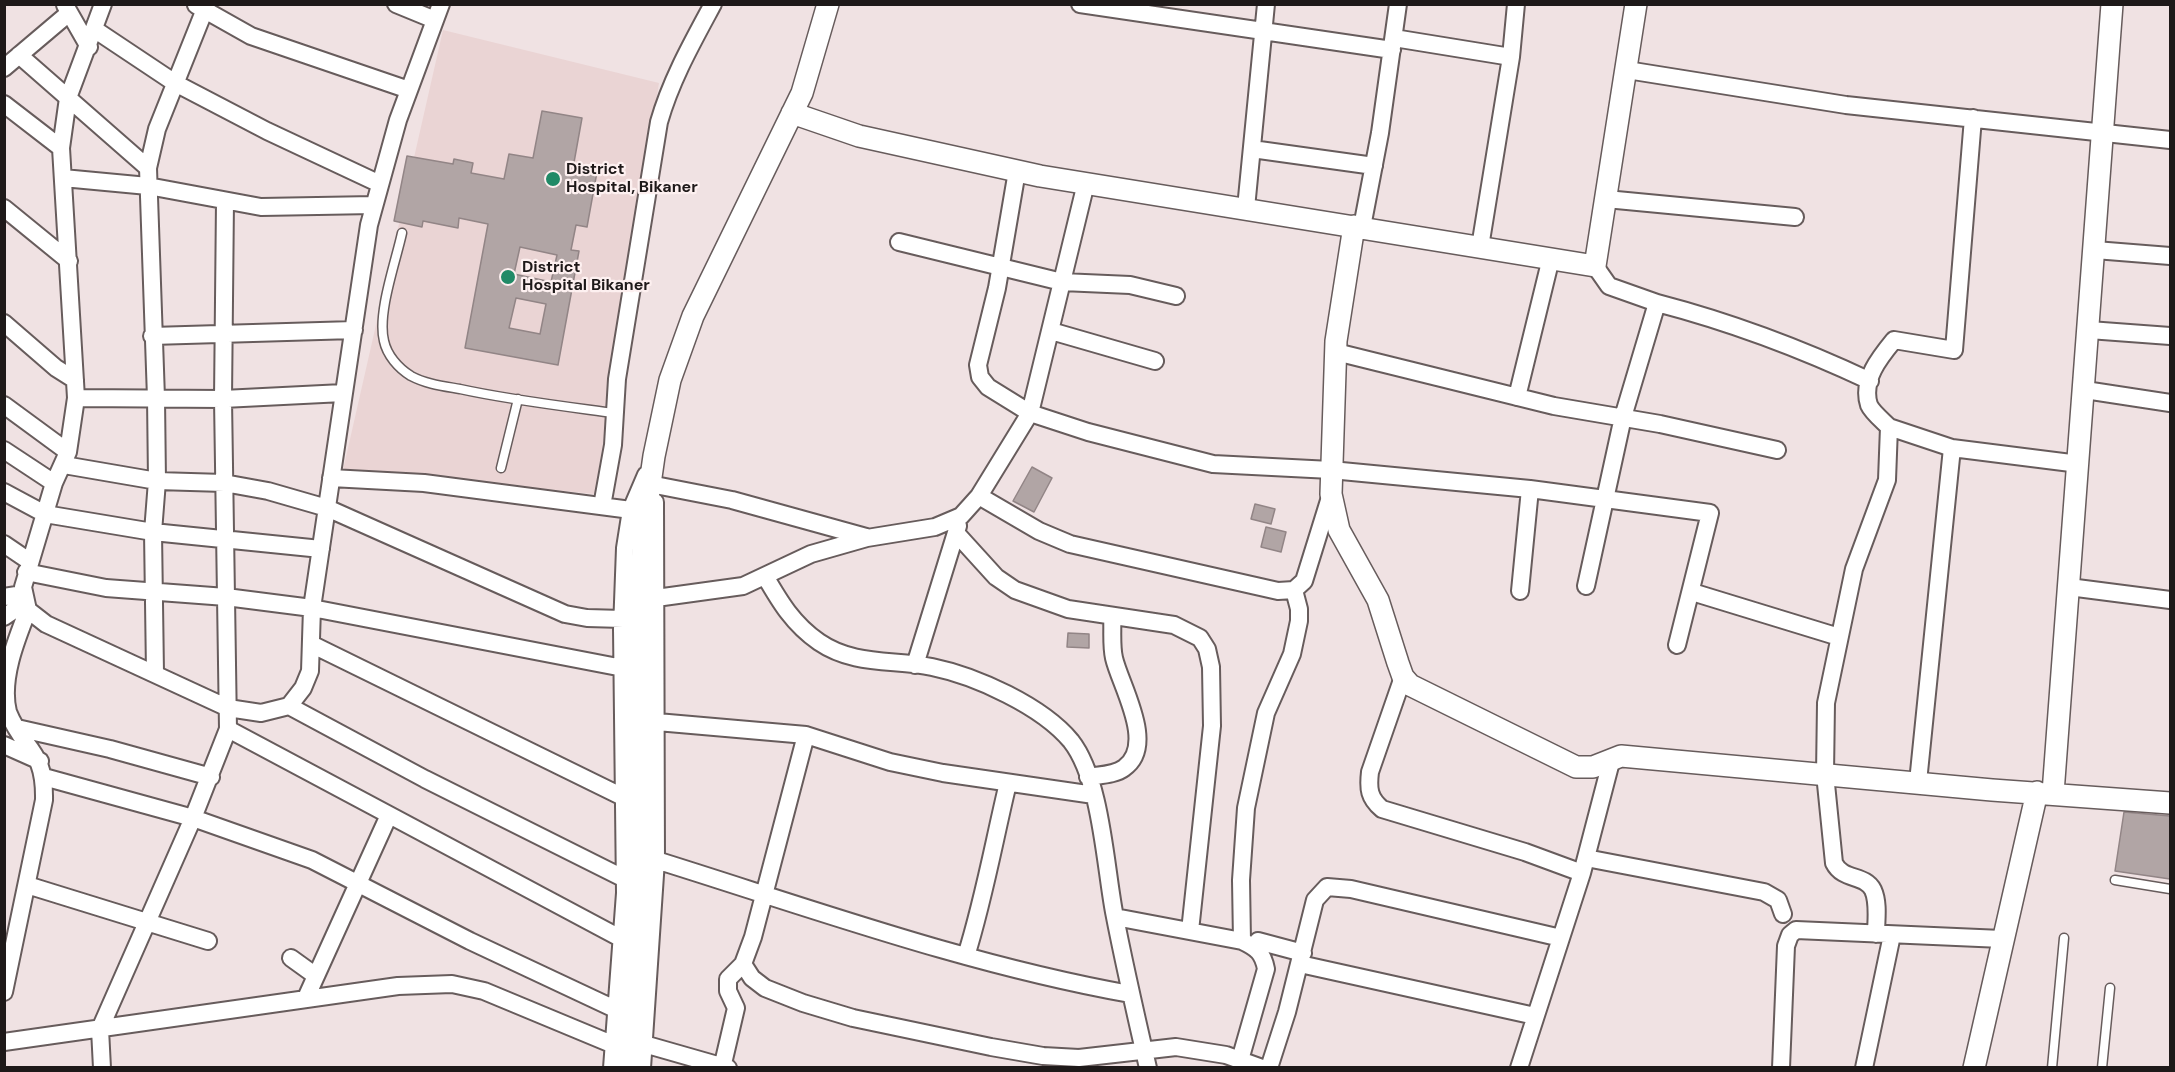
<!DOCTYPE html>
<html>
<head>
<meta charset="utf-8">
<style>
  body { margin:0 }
  #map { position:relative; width:2175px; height:1072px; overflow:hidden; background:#f0e2e3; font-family:"DM Sans",sans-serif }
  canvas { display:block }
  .frame { position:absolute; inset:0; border:6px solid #1e1919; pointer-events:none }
</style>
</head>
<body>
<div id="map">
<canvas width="2175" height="1072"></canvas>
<div class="frame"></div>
</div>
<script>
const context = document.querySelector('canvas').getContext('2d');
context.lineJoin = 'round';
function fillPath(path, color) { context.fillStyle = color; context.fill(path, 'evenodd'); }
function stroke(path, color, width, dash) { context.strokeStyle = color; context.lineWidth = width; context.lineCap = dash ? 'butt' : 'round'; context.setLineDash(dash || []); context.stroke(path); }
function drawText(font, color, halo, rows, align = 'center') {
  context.font = font + ' "DM Sans",sans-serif'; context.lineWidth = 4.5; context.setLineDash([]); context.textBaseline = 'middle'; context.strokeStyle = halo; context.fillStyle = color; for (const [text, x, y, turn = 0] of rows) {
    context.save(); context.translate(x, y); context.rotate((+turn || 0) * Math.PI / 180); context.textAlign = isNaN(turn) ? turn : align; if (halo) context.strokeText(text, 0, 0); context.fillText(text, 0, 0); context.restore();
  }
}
const built = new Path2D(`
  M443 30 659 83 595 494 343 470Z`);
const building = new Path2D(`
  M542 111 582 118 573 168 597 172 587 227 576 225 571 250 579 251 558 365 465 348 488 224 459 218 458 228 423 221 422 227 394 221 407 156 453 164 454 159 473 163 471 173 504 179 509 154 533 158ZM520 247 557 255 551 282 514 274ZM516 298 546 304 540 334 509 328Z
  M1032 467 1052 478 1034 512 1013 501Z
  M1255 504 1275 509 1271 524 1251 519Z
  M1266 527 1286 532 1281 552 1261 547Z
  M1068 633 1089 634V648L1067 647Z
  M2124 812 2170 816V879L2115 871Z`);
const service = new Path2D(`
  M402 233C396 261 377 313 384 341 387 355 398 368 411 376 426 384 443 386 460 389 510 400 562 406 614 413
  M501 468 518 399
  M2115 880 2170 889
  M2052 1068 2064 938
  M2102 1068 2110 988`);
const minor = new Path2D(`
  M103 4 68 98 61 148 76 398 68 452 54 483 23 587 28 610 46 624 228 708 261 713 289 706 303 688 310 671 312 608 623 668
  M396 4 435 20
  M1080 4 1392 50
  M65 5 89 47
  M196 5 251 36 409 90
  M94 29 175 83 267 131 380 184
  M1394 38 1511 57
  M19 55 148 168
  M4 68 69 13
  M1627 70 1846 105 2170 140
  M4 104 61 148
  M1252 149 1374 166
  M1017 171 997 288 978 365 980 377 988 387 1030 413 1088 432 1213 464 1331 470 1530 489 1710 513 1677 645
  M63 178 148 186 261 207 374 205
  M1606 199 1795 217
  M4 208 69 261
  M1246 208 1266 4
  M1362 227 1380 133 1398 4
  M899 242 1062 282 1130 285 1176 296
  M1480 247 1511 57 1516 4
  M2095 250 2170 256
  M1657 303C1730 322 1802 349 1870 381
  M4 323 56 368 75 380
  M2089 330 2170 336
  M1051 331 1155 361
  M152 336 354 330
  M1336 352 1554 406 1660 424 1777 450
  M2085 390 2170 403
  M1517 397 1551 258
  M76 398 223 399 343 393
  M4 405 68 452
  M1889 427C1883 421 1872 412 1869 405 1861 380 1880 357 1894 340L1954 350 1973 118
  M1952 448 2079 464
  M4 450 54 483
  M64 465 157 481 224 483 268 491 327 508 565 614 587 618 623 619
  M331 478 424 483 631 510
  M655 485 732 500 866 537
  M4 492 45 514 153 532 321 549
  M979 496 1039 531 1070 544 1278 591 1294 590 1304 581 1331 494
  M602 506 613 445 617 379 659 122C671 80 692 43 713 4
  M956 533 996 577 1015 590 1068 609 1174 625 1200 638 1207 649 1211 667 1212 726 1190 931
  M4 544 29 561
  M26 572 106 588 226 597 312 608 369 225 398 120 441 4
  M765 576C780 602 793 624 819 642 854 666 893 659 932 667 976 676 1042 706 1071 741 1101 779 1105 864 1114 912 1124 964 1136 1016 1148 1068
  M1586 586 1623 417 1657 303 1609 286 1595 266
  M2069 587 2170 600
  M1520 591 1530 489
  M1692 592 1839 637
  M4 597 23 594
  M656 598 743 586 811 554 867 538 935 527 961 516 979 496 1030 413 1086 183
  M4 617 26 602
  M311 644 625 798
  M915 665 958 526
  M155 673 153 532 157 481 156 398 148 168 157 129 207 4
  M1403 677 1370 772C1368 789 1369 798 1382 809L1525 852 1582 873
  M289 706 425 779 625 879
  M657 722 806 735 890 762 943 773 1094 795
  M17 728 110 749 211 777
  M228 729 622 939
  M4 745 40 761
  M44 777 193 818 312 860 470 941 617 1010
  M1088 777C1099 775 1115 775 1124 768 1157 745 1120 685 1114 658 1111 645 1113 629 1112 616
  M1586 858 1764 892 1778 900 1783 914
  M656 860C813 909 968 965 1130 994
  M27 885 208 941
  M1115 917 1242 941C1257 948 1263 953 1266 969L1240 1060
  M1876 934C1876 921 1879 903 1873 890 1865 874 1843 881 1834 863L1825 774 1826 703 1854 569 1887 480 1889 427 1952 448 1918 782
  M1242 941 1241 880 1246 808 1266 713 1292 654 1299 621V609L1294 590
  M1258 941 1303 953
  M966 956C984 899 994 841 1008 783
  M291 958 316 976
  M743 964 752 978 765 988 803 1003 853 1018 991 1047 1043 1056 1079 1058 1176 1047 1226 1055 1262 1068
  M1300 964 1535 1016
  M4 992 44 800C45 748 24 752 8 712 0 680 16 640 28 610
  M306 998 389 815
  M4 1042 398 986 452 984 484 991 614 1045
  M644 1044 728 1068
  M102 1068 100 1029 193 818 228 729 223 399 225 201
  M612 1068 625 893 622 629 625 548 631 510 646 475
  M642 1068 656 860 655 502
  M722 1068 736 1008 728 991V979L743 964 753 937 806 735
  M1269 1068 1287 1012 1315 900 1327 887 1351 889 1561 938
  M1519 1068 1582 873 1612 758
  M1781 1068 1786 946 1790 935 1796 930 2002 939
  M1864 1068 1892 935`);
const tertiary = new Path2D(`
  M792 113 859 136 1040 176 1595 266 1636 4
  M1354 226 1336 341 1331 494 1339 530 1378 600 1398 663 1403 677 1410 685 1576 767H1593L1621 756 1992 790 2170 803
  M2053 793 2112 4
  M628 1068 641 849 638 613 646 512 654 456 670 380 693 316 802 93 828 4
  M1974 1068 2037 792`);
const markers = [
  [553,179,8,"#218a67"],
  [508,277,8,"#218a67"]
];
const poiNames = [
  ["District",566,170],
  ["Hospital, Bikaner",566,188],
  ["District",522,268],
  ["Hospital Bikaner",522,286]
];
fillPath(built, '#ead4d4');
fillPath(building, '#b1a5a5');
stroke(building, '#928586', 1.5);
stroke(service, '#675c5c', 11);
stroke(minor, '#675c5c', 20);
stroke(tertiary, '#675c5c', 24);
stroke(service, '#fff', 8);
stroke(minor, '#fff', 16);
stroke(tertiary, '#fff', 21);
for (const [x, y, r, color] of markers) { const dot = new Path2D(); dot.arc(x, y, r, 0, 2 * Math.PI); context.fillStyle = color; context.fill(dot); stroke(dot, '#fdf0f0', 2); }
drawText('bold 16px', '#1e1919', '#fdf0f0', poiNames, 'left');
</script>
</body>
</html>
